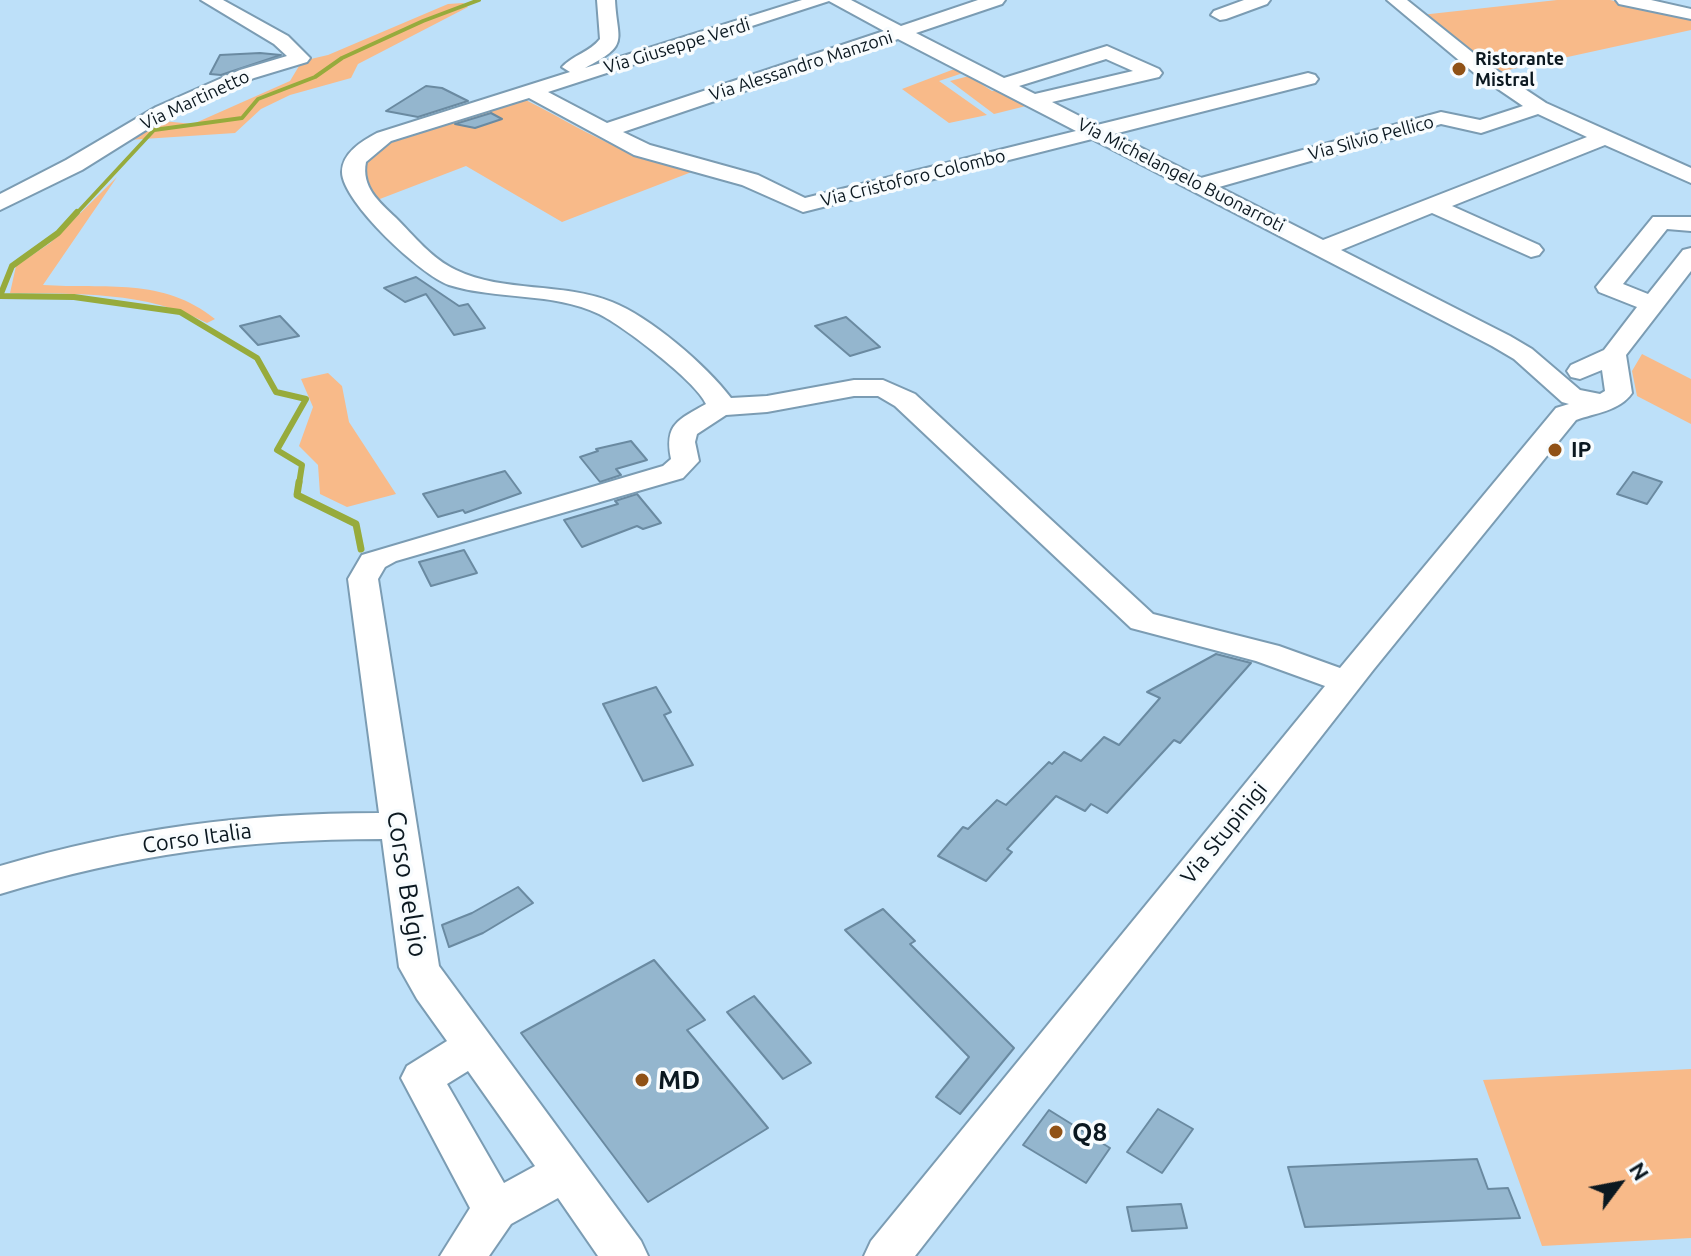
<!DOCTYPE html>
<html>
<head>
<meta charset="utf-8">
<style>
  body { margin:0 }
  #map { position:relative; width:1691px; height:1256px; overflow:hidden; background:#bde0f9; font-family:Ubuntu,sans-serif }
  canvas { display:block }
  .north { position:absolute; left:1579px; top:1144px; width:80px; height:80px; -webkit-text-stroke:6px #f8fcfe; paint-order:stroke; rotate:58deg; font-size:22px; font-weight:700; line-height:32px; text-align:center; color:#0b1820 }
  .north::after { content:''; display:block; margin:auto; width:28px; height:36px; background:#0b1820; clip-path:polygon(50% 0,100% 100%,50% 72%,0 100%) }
</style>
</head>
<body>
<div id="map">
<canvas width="1691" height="1256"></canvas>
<div class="north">N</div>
</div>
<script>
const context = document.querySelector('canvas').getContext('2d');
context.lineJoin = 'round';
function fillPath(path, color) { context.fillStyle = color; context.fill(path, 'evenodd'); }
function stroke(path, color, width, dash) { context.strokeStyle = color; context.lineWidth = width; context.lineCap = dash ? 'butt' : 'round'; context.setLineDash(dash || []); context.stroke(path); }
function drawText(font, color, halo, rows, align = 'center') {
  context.font = font + ' Ubuntu,sans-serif'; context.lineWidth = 7; context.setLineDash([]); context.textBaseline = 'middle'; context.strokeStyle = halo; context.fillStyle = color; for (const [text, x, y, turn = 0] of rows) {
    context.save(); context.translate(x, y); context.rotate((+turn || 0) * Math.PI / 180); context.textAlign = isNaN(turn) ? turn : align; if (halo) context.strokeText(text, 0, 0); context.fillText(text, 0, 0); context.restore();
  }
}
const green = new Path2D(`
  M1557 0H1610L1691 18V30L1499 72 1421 15Z
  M463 3 468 7 358 64 351 78 290 95 261 109 235 133 128 140 142 119 193 124 290 81 302 61 328 55 448 4Z
  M957 68 966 72 939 81 987 115 949 123 902 89Z
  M969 76 992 91 1000 90 1030 105 994 114 950 81Z
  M522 98C578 126 639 168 702 168L562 222 466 166 372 202 360 165 373 147Z
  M117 177 43 285C105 289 163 277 215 319L207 323C146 291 77 294 10 293L16 266 50 243Z
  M1642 354 1691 379V424L1637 396 1632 371Z
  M328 373 342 386 349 422 396 494 347 507 320 494 318 465 299 446 313 407 301 379Z
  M1691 1069V1238L1542 1246 1483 1080Z`);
const streamFar2 = new Path2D(`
  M76 214 154 130 242 118 258 99 315 77 342 58 423 21 479 0`);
const streamFar1 = new Path2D(`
  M77 212 58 233 12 266 0 296 74 297 180 312 257 358 276 392 306 399 277 450 302 465 299 484`);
const stream = new Path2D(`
  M299 482 297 495 356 524 361 549`);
const building = new Path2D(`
  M260 53 281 55 221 75 210 74 220 55Z
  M426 86 442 88 468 101 418 117 386 111Z
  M491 113 502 119 475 128 455 124Z
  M416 277 459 306 468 304 485 328 454 335 426 294 405 302 384 288Z
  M280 316 299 336 258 345 240 326Z
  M846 317 880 347 850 356 815 326Z
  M631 441 647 460 616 469 621 475 600 482 580 457 598 451 596 449Z
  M505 471 521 493 465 513 463 510 438 517 423 494Z
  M1633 472 1662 482 1647 504 1617 494Z
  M637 494 661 523 643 529 637 526 582 547 564 520 618 504 615 501Z
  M464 550 477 573 431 586 419 562Z
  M1216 654 1251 663 1180 743 1174 740 1107 813 1091 804 1085 811 1056 796 1007 849 1012 852 986 881 938 856 963 827 968 829 997 800 1006 805 1049 762 1052 764 1064 752 1081 761 1104 737 1119 745 1160 698 1147 692Z
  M656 687 671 712 664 715 693 765 643 781 603 704Z
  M518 887 533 903 483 933 449 947 442 925 472 913Z
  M883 909 915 941 910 944 1014 1048 960 1114 936 1097 969 1057 845 930Z
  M654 960 705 1020 687 1030 768 1128 648 1202 521 1033Z
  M754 996 811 1063 783 1079 727 1012Z
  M1158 1109 1193 1129 1162 1173 1127 1152Z
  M1049 1110 1110 1148 1086 1183 1023 1145Z
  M1477 1159 1488 1189 1508 1188 1520 1218 1305 1227 1288 1167Z
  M1181 1204 1187 1228 1132 1231 1127 1207Z`);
const minor = new Path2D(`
  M201 0H223L288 36 310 58 307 62 254 78 170 115 82 170 0 210V194L66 160 156 107 240 70 287 56 274 44Z
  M597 0H615C617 42 631 44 585 68L802 0H851L901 26 978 0H1005L1002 4 916 33 1004 78 1107 46 1159 69 1162 73 1159 77 1052 102 1097 125 1308 73 1315 75 1318 79 1315 83 1114 134 1201 178 1441 112 1480 120 1523 106 1473 72 1387 0H1407L1487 64 1546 103 1691 168V183L1605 145 1452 206 1539 245 1543 250 1539 255 1531 257 1432 213 1341 250 1510 336 1532 349 1580 390 1600 394 1605 391 1602 370 1580 379 1571 377 1567 371 1571 365 1604 350 1637 307 1599 292 1596 287 1653 217H1691V231L1667 229 1623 284 1648 294 1683 250 1691 248V271L1626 355 1632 393C1620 411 1595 413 1576 420L1374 669 915 1256H864L871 1241 1325 686 1256 661 1131 628 895 406 878 396H854L767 412 726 415 697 434 695 442 699 461 683 478 396 561 385 567 378 579 439 966 641 1241 648 1256H598L558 1198 511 1224 489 1256H440L470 1208 401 1078 407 1066 447 1041 417 999 399 967 382 839C245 839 132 854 0 894V866C129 828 245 813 379 813L348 579 362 555 663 466 671 459C664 424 678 420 706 404 696 381 623 326 599 314 553 292 497 300 449 285 422 276 342 202 342 172 342 153 362 141 377 133L570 72 562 67C573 55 590 52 600 39ZM829 1 884 31 607 123 548 92ZM898 39 1076 131 805 198 758 175 650 145 623 132ZM1106 59 1133 71 1035 94 1019 86ZM529 98 634 155 742 185 803 212 1092 139 1492 346 1514 359 1562 402 1569 404 1556 408 1340 668 1279 646 1153 614 915 394 883 380H854L767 396 731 398C706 365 650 317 612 302 562 282 504 293 456 270 432 259 414 236 396 218 379 202 361 187 366 162L391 141ZM1538 114 1587 137 1323 240 1219 187 1441 124 1481 133ZM468 1071 535 1166 504 1183 447 1084Z
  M1244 0H1270L1267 4 1226 19 1220 20 1211 15 1214 11Z
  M1616 0H1651L1691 9V19L1619 4Z`);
const markers = [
  [1459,69,8,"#905217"],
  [1555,450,8,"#905217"],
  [642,1080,8,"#905217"],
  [1056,1132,8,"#905217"]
];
const farStreetnames = [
  ["Via Giuseppe Verdi",677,46,-17],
  ["Via Alessandro Manzoni",801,66,-18],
  ["Via Martinetto",195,100,-25],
  ["Via Silvio Pellico",1371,138,-15],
  ["Via Michelangelo Buonarroti",1181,175,27],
  ["Via Cristoforo Colombo",913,178,-14]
];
const farPoinames = [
  ["Ristorante",1475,59],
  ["Mistral",1475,80]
];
const poiNames = [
  ["IP",1571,450]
];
const streetNames = [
  ["Via Stupinigi",1224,833,-51],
  ["Corso Italia",197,838,-8]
];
const nearStreetnames = [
  ["Corso Belgio",407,884,81]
];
const nearPoinames = [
  ["MD",658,1080],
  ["Q8",1072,1132]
];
fillPath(green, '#f8ba89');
stroke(streamFar2, '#97ab3c', 4);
stroke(streamFar1, '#97ab3c', 6);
stroke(stream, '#97ab3c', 7);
fillPath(building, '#94b6ce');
stroke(building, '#6a8aa1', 2);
stroke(minor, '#7b9cb3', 4);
fillPath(minor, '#fff');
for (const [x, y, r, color] of markers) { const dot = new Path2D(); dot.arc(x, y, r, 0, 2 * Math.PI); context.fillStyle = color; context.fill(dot); stroke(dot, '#f8fcfe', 3); }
drawText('18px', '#0b1820', '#f8fcfe', farStreetnames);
drawText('bold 18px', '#0b1820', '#f8fcfe', farPoinames, 'left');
drawText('bold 22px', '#0b1820', '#f8fcfe', poiNames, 'left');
drawText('22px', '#0b1820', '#f8fcfe', streetNames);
drawText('26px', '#0b1820', '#f8fcfe', nearStreetnames);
drawText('bold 26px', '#0b1820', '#f8fcfe', nearPoinames, 'left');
</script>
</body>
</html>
